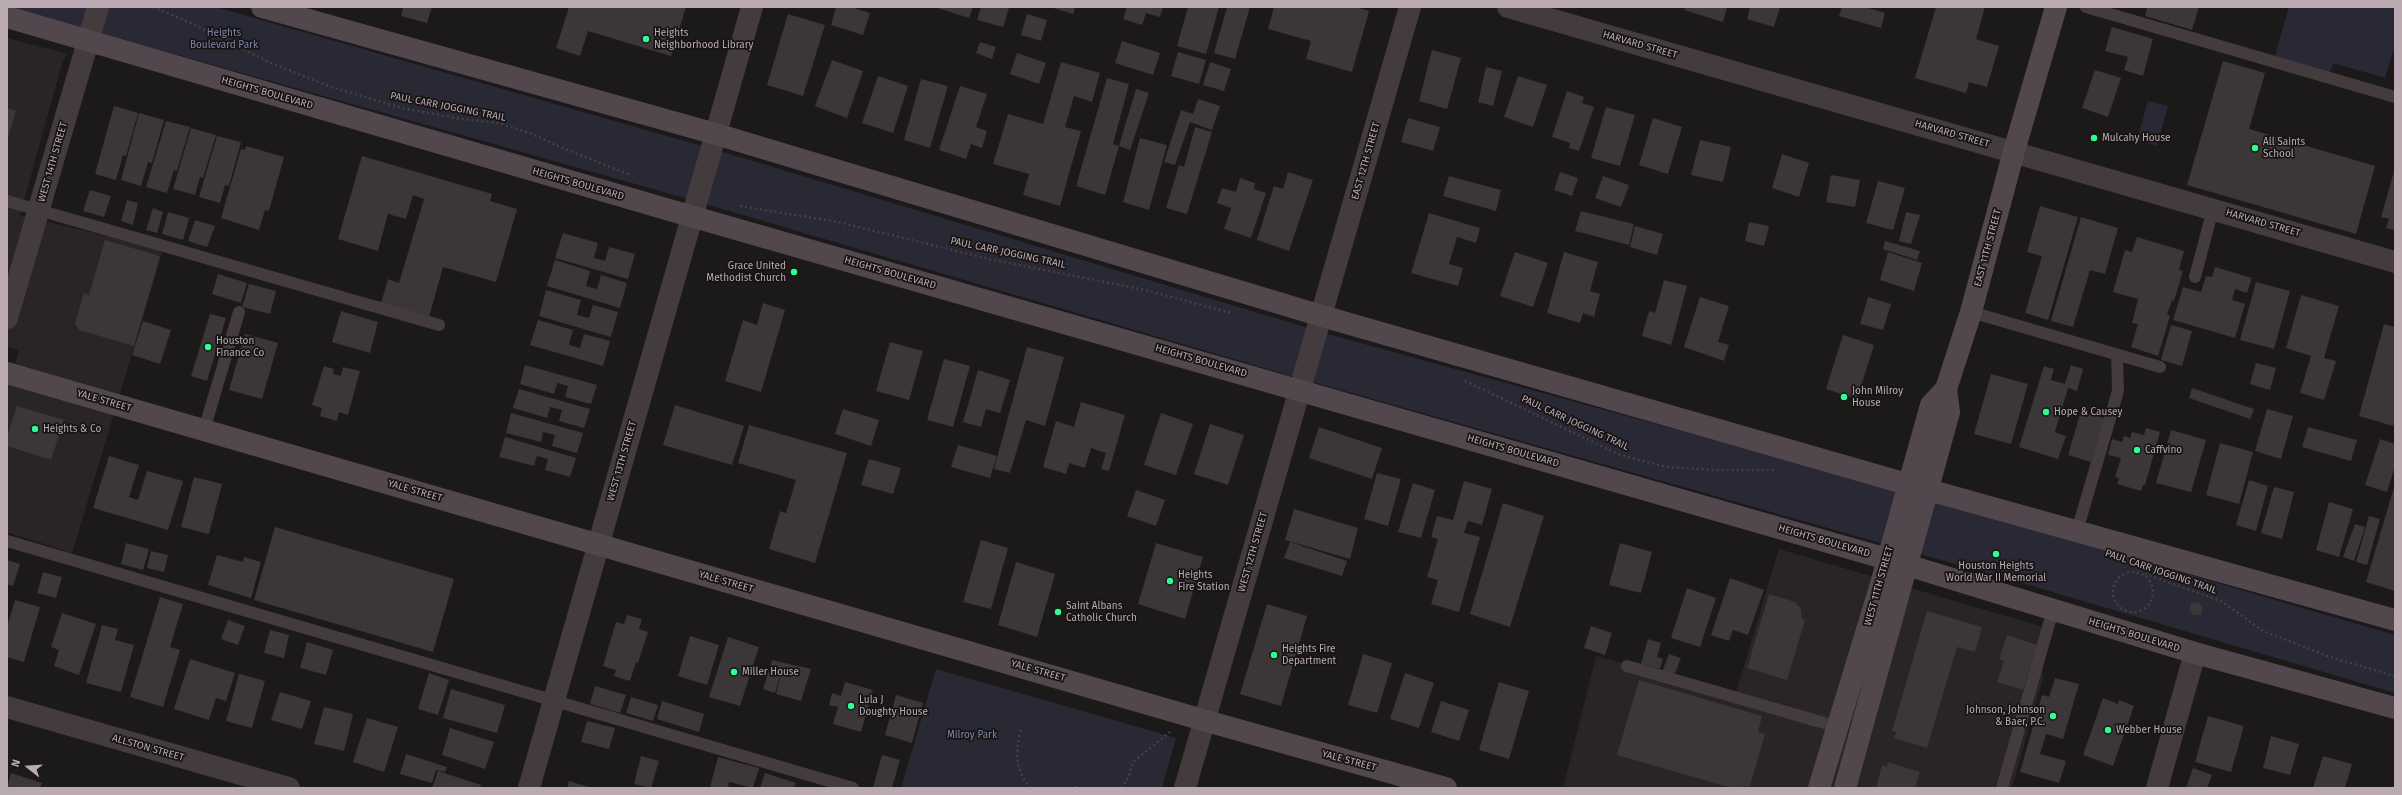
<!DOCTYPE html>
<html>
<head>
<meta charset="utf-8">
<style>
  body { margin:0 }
  #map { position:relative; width:2402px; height:795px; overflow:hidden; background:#1c1919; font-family:"Fira Sans",sans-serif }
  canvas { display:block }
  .frame { position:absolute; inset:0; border:8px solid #bcaab3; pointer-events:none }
  .north { position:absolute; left:8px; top:747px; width:40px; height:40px; -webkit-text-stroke:3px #171414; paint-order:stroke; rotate:287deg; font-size:11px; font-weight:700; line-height:16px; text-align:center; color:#bcaab3 }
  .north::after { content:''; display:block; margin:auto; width:14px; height:18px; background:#bcaab3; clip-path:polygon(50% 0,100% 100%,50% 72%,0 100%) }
</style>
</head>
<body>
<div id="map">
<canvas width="2402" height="795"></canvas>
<div class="frame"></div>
<div class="north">N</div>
</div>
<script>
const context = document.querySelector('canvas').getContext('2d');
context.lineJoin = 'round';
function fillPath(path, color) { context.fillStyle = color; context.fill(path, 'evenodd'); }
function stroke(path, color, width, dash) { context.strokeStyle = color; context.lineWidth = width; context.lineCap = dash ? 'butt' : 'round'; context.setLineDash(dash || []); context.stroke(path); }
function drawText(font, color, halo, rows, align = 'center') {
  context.font = font + ' "Fira Sans",sans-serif'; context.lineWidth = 3.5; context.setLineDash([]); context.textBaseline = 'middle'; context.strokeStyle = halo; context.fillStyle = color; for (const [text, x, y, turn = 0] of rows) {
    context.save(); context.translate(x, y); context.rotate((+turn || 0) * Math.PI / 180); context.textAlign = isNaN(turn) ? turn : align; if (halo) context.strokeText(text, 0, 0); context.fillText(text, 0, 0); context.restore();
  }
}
const built = new Path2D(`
  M7 38 68 54 63 60 20 215 163 250 72 553 7 532V390L19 350 7 347Z
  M1779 549 2053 630 2041 673 2044 674 2012 788H1563L1596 656 1736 693Z`);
const green = new Path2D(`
  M8 7H216L723 152 1335 336 1940 502 2395 635V693L2022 583 1281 373 678 196Z
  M2289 7H2395V45L2385 78 2333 63 2329 76 2274 59Z
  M2148 101 2168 106 2157 146 2137 140Z
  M936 669 1176 738 1162 788H901Z`);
const building = new Path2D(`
  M403 7H432L427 23 401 16Z
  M569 7H686L671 56 588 31 580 56 556 48Z
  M836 7H851L870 13 863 35 831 25Z
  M934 7H973L969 18Z
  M981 7 1009 8 1003 27 977 20Z
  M1050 7H1075L1073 14Z
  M1127 7H1163L1160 17 1146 13 1142 25 1123 19Z
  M1188 7H1219L1206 54 1177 46Z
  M1227 7H1250L1235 59 1214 53Z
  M1274 7H1356L1369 11 1352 72 1306 59 1311 41 1268 29Z
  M1685 7H1727L1723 22 1684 10Z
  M1750 7H1780L1774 27 1747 19Z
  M1842 7H1865L1885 13 1881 28 1839 16Z
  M1936 7H1985L1976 39 1999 46 1987 87 1969 82 1966 93 1915 78Z
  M2147 7H2199L2192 30 2145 16Z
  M788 14 825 25 803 96 767 85Z
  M1027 14 1047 20 1041 41 1021 35Z
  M2112 27 2153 39 2143 76 2124 70 2128 57 2105 51Z
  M1122 41 1160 53 1153 75 1115 63Z
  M980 42 996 47 992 59 976 53Z
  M1432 50 1461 58 1447 109 1419 101Z
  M1178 52 1206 60 1199 84 1171 76Z
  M1017 53 1046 63 1039 84 1010 74Z
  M832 60 863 71 847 118 815 106Z
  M2223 61 2265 73 2249 129 2375 166 2356 234 2187 185Z
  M1061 62 1100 73 1092 102 1074 96 1065 127 1081 131 1060 206 1023 195 1029 174 993 164 1008 114 1043 124Z
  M1210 62 1231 69 1224 91 1203 85Z
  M1486 67 1502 71 1493 106 1478 102Z
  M2095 70 2121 78 2108 117 2082 108Z
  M878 76 908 86 893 133 862 123Z
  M1518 76 1547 85 1533 127 1504 117Z
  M1107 78 1129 84 1113 144 1119 146 1136 89 1149 93 1130 150 1119 146 1105 195 1076 186Z
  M921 79 948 86 930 148 904 140Z
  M960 86 987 94 976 127 987 131 982 148 971 144 966 159 939 150Z
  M1567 91 1584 97 1582 103 1594 107 1579 151 1569 148 1570 143 1552 137Z
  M1198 99 1220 106 1212 130 1190 122 1175 165 1164 162 1181 110 1193 114Z
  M114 106 138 113 126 156 123 155 116 180 95 174Z
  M1606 107 1635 115 1620 166 1591 158Z
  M7 108 16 111 7 141Z
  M139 113 164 120 152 163 148 162 141 186 121 180Z
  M1408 118 1440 127 1433 151 1401 142Z
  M1653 118 1682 127 1668 174 1639 165Z
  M166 121 190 127 177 171 174 170 167 193 146 187Z
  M1195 127 1212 132 1187 214 1166 208 1179 165 1184 167Z
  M191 128 216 135 203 178 200 177 195 195 173 189Z
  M217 136 241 142 229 186 225 185 220 203 199 197Z
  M1140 138 1167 145 1149 210 1123 202Z
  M1700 140 1731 147 1723 182 1691 175Z
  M246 146 284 157 269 211 265 210 259 230 221 218 241 149 245 150Z
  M1782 154 1809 163 1799 197 1772 188Z
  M362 156 492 194 490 201 517 209 496 282 443 267 429 317 381 303 388 279 399 283 424 199 413 195 406 219 388 214 378 251 338 239Z
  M2395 168V230L2386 228 2389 219 2381 217Z
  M1288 172 1313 180 1289 251 1257 240 1274 186 1283 189Z
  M1560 172 1578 178 1572 196 1554 190Z
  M1831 175 1860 180 1855 207 1826 202Z
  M1449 176 1501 190 1496 211 1443 196Z
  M1603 176 1629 185 1621 207 1595 198Z
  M1240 178 1255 183 1254 189 1266 193 1251 238 1224 229 1231 208 1217 203 1222 188 1236 192Z
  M1878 181 1905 188 1893 230 1866 223Z
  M90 190 111 196 104 217 83 211Z
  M127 200 138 203 133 225 121 221Z
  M2040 206 2078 217 2048 320 2025 313 2042 256 2027 252Z
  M153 208 163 212 157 233 146 230Z
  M1581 211 1634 224 1629 245 1575 231Z
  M168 212 189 218 183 240 162 234Z
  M1906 212 1920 215 1911 244 1899 241Z
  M1429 213 1480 228 1476 243 1457 237 1449 264 1463 268 1458 286 1411 273Z
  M2081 217 2118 228 2105 274 2090 270 2073 327 2051 321Z
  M195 220 215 226 207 247 188 241Z
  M1749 222 1769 226 1764 246 1745 241Z
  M1635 226 1663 234 1657 255 1630 247Z
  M563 233 598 243 594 258 605 261 609 247 635 254 628 279 555 258Z
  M2137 237 2184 251 2179 270 2183 271 2174 301 2172 300 2167 315 2170 316 2158 356 2131 347 2138 324 2132 323 2138 299 2113 292 2125 250 2132 252Z
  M105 240 160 256 134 346 79 330 75 323 84 293 89 295Z
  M1885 241 1920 251 1917 260 1883 249Z
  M1515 252 1548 263 1533 307 1500 296Z
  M1564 252 1598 262 1590 291 1600 294 1594 317 1583 313 1580 323 1547 313Z
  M1888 252 1922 263 1914 291 1880 280Z
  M555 260 590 271 586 286 597 289 601 275 627 283 620 308 547 286Z
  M2215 267 2252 278 2247 293 2235 289 2232 300 2245 304 2235 338 2173 320 2183 287 2201 292 2206 276 2212 277Z
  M218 274 247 283 241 303 212 294Z
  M1664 280 1687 286 1671 345 1642 336 1649 311 1655 313Z
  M2256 282 2290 291 2274 349 2240 340Z
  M249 284 276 291 270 314 242 307Z
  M546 290 581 300 577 315 589 318 593 305 618 312 611 337 539 316Z
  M2301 295 2339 306 2324 358 2336 361 2324 400 2300 393 2311 356 2286 348Z
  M1700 297 1729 306 1718 342 1729 345 1724 361 1684 347Z
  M1868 297 1891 304 1883 330 1860 324Z
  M763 303 785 310 761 392 725 381 743 320 757 325Z
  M341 311 378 322 370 353 332 342Z
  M210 314 226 318 207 381 191 376Z
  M538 320 573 330 569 345 580 348 584 334 610 341 603 366 530 345Z
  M143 321 171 330 160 364 132 355Z
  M2384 324 2395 327V419L2393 426 2359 416Z
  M2171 325 2192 331 2182 366 2161 360Z
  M245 334 278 343 262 399 229 390Z
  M1843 335 1874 345 1857 399 1826 389Z
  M890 342 923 351 909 400 876 391Z
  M1027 347 1064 357 1045 426 1026 420 1010 473 994 469Z
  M944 359 970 366 953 427 927 420Z
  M2256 363 2276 368 2270 390 2250 384Z
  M525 365 597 385 591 404 565 397 568 386 557 383 554 394 520 384Z
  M2071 365 2083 369 2077 391 2068 388 2055 432 2066 436 2058 459 2019 447 2044 366 2054 369 2051 380 2065 384Z
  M324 366 334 369 333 374 341 376 343 367 360 371 348 415 339 412 337 421 320 416 322 408 312 405Z
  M978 370 1010 380 1000 413 986 409 981 427 963 422Z
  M1991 374 2028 384 2011 444 1974 434Z
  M2192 388 2254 409 2250 419 2189 398Z
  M519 389 590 409 584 428 559 421 562 410 550 407 547 418 513 408Z
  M1081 402 1125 415 1109 471 1101 469 1106 453 1091 448 1085 468 1069 463 1066 474 1043 467 1056 421 1074 427Z
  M675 405 744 426 732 465 663 445Z
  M17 406 64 420 51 460 7 446V437Z
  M843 409 879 420 871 446 835 434Z
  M2267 409 2293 416 2281 459 2255 451Z
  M2081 411 2104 418 2091 462 2068 455Z
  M511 413 583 433 577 453 552 446 555 435 543 432 541 442 506 433Z
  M1161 413 1193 424 1176 475 1144 465Z
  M1210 424 1244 435 1228 485 1194 474Z
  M749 425 847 453 815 563 769 549 780 511 786 513 796 480 738 463Z
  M1319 427 1382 448 1372 479 1309 458Z
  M2308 427 2357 440 2351 461 2302 447Z
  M2146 428 2160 432 2145 485H2143L2141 491 2117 484 2119 478 2115 477 2121 458 2108 455 2112 439 2122 442 2124 436 2130 438 2132 432 2144 435Z
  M2171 430 2206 440 2191 492 2156 483Z
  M505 437 576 458 570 477 545 470 548 459 537 456 534 466 499 457Z
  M2380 439 2395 444V466L2387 492 2365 485Z
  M2220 443 2253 452 2239 504 2206 495Z
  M958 445 997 456 990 478 951 467Z
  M109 456 139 465 129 497 138 500 147 471 183 481 168 530 93 508Z
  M869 459 901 468 893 494 861 485Z
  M1377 473 1401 479 1388 526 1364 519Z
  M194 477 222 484 209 534 181 527Z
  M2249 480 2268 486 2256 531 2236 525Z
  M1464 481 1492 489 1482 525 1468 521 1464 533 1480 537 1459 612 1431 604 1438 580 1427 577 1438 539 1431 537 1437 516 1453 520Z
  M1413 483 1435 490 1421 538 1398 532Z
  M2395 484V591L2366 582Z
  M2274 487 2294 492 2282 539 2261 533Z
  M1136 490 1165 500 1156 526 1127 516Z
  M2329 502 2353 509 2339 557 2316 550Z
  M1503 503 1544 516 1510 627 1470 614Z
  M1294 509 1358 528 1350 559 1285 540Z
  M2369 516 2380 519 2367 565 2356 562Z
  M2355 524 2365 527 2354 561 2343 557Z
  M275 527 454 579 433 652 254 600Z
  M981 540 1008 548 991 609 963 602Z
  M1290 542 1347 561 1342 576 1284 558Z
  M126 543 149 549 143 570 121 564Z
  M1156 543 1203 557 1185 619 1138 604Z
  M1620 543 1652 552 1641 593 1609 585Z
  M151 551 168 555 164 572 147 568Z
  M217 555 243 562 244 557 261 562 251 598 208 585Z
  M7 560 20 564 13 586 7 584Z
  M1016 562 1055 574 1037 637 998 625Z
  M43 572 62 577 56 598 37 593Z
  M1730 578 1764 590 1748 635 1733 630 1729 641 1711 635Z
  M1687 588 1716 598 1700 647 1671 638Z
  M1769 594 1795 602 1801 609 1802 619 1805 620 1787 680 1747 668Z
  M160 597 183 604 170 647 180 650 163 707 130 697Z
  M15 600 40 607 24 662 7 657V627Z
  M2198 602 2203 607 2201 615H2193L2189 611 2191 603Z
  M1267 604 1307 616 1281 706 1240 694Z
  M1927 611 1982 627 1975 652 1957 647 1927 748 1894 738 1896 732 1892 731Z
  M62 613 96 624 79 675 54 666 59 650 51 647Z
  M627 615 642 619 639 629 648 632 638 663 636 662 630 681 614 676 616 670 603 666 616 622 624 624Z
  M228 620 245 626 238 645 221 639Z
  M102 625 118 629 115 640 134 645 121 692 86 683Z
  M1591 626 1612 633 1605 655 1584 648Z
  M270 630 289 635 284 658 264 653Z
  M2007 635 2037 645 2023 690 1997 682 2004 661 1999 659Z
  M690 636 719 645 707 685 678 676Z
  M728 637 759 647 740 706 709 697Z
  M1648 639 1661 643 1657 657 1663 659 1660 669 1641 664Z
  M307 642 333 650 326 675 300 668Z
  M1363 654 1392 663 1377 713 1348 705Z
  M1669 654 1681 658 1674 676 1662 672Z
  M190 659 235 673 226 701 216 698 209 720 174 709Z
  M772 660 811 669 801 701 776 694 782 670 775 693 763 689Z
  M429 673 449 680 438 715 418 709Z
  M1405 673 1434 683 1419 728 1390 719Z
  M239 674 265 681 252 728 226 721Z
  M2055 678 2079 684 2063 739 2046 734 2040 754 2066 761 2059 783 2020 772 2042 695 2049 697Z
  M1639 680 1762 716 1758 732 1765 734 1750 786 1732 788 1617 755Z
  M845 682 873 690 861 732 833 724 838 707 829 705 832 693 841 696Z
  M1499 682 1529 691 1509 759 1479 750Z
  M595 686 626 695 620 713 590 704Z
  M451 689 505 705 497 733 443 718Z
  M280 692 311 701 302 729 271 720Z
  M896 695 923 703 912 743 885 735Z
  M631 697 658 705 653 721 626 713Z
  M2103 698 2118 704 2119 700 2134 706 2113 766 2083 755Z
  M662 701 704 714 699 732 657 719Z
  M1441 701 1469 710 1459 741 1431 732Z
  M324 707 353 714 344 751 314 744Z
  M2208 716 2244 726 2231 772 2195 762Z
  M367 718 398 727 384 772 353 762Z
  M587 721 615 728 609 749 581 742Z
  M450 728 494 742 485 769 442 755Z
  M2271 736 2299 744 2290 775 2263 768Z
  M406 754 447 767 445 772 436 770 432 783 400 774Z
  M882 755 900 760 892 788 873 787Z
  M641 756 659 761 651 788 634 784Z
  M2323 756 2352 764 2345 788H2313Z
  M718 757 759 768 753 788 729 782 728 788 710 787Z
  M1888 762 1920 772 1915 788H1876L1882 765 1887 767Z
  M2193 768 2212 775 2207 788H2186Z
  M438 771 481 785 480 788H432Z
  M11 773 42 783 40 788H7Z
  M765 773 796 783 794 788H760Z
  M569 781 592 788H567Z`);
const path = new Path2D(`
  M153 7 195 25 271 63 331 87 402 108 461 119 499 123 532 134 558 146 630 175
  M740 206 838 222 989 259 1145 290 1231 313
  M1465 381 1620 455 1667 467 1715 470H1777
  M2113 592a20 20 0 1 1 40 0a20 20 0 1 1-40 0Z
  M2145 574 2221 601 2263 631 2330 657 2395 676
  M1021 730C1015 752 1015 772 1031 788
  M1076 788V786
  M1121 788 1128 778 1133 762 1170 732`);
const service = new Path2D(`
  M2086 7 2395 97
  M7 201 439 325
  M2195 277 2213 209
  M1971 312 2160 367
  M204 430 239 312
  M2077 531 2118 391 2117 355
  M7 541 853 788
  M1627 666 1838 727
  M2002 788 2053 610`);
const minor = new Path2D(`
  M1508 7 2395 262
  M7 707 289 788
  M529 788 752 7
  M1185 788 1410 7
  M2157 788 2195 653`);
const tertiary = new Path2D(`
  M7 318 98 7`);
const secondary = new Path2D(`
  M262 7 716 134 1322 316 1900 482 2395 620
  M7 17 666 209 1887 559 2195 653 2395 708
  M7 373 1203 720 1446 788
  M1819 788 1881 584 1931 405 1946 389
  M1845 788 1949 412 1946 389 1971 312 2014 151 2056 7`);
const markers = [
  [646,39,4,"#2dff8f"],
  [2094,138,4,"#2dff8f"],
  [2255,148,4,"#2dff8f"],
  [794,272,4,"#2dff8f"],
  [208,347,4,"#2dff8f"],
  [1844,397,4,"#2dff8f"],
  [2046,412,4,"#2dff8f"],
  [35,429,4,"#2dff8f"],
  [2137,450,4,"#2dff8f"],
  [1996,554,4,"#2dff8f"],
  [1170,581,4,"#2dff8f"],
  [1058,612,4,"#2dff8f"],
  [1274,655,4,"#2dff8f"],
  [734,672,4,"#2dff8f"],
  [851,706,4,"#2dff8f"],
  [2053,716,4,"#2dff8f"],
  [2108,730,4,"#2dff8f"]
];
const parkNames = [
  ["Heights",224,33],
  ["Boulevard Park",224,45],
  ["Milroy Park",972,735]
];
const poiNames = [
  ["Heights",654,33],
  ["Neighborhood Library",654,45],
  ["Mulcahy House",2102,138],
  ["All Saints",2263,142],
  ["School",2263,154],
  ["Grace United",786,266,"right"],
  ["Methodist Church",786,278,"right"],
  ["Houston",216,341],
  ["Finance Co",216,353],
  ["John Milroy",1852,391],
  ["House",1852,403],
  ["Hope & Causey",2054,412],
  ["Heights & Co",43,429],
  ["Caffvino",2145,450],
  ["Houston Heights",1996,566,"center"],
  ["World War II Memorial",1996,578,"center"],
  ["Heights",1178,575],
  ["Fire Station",1178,587],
  ["Saint Albans",1066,606],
  ["Catholic Church",1066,618],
  ["Heights Fire",1282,649],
  ["Department",1282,661],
  ["Miller House",742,672],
  ["Lula J",859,700],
  ["Doughty House",859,712],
  ["Johnson, Johnson",2045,710,"right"],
  ["& Baer, P.C.",2045,722,"right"],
  ["Webber House",2116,730]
];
const streetNames = [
  ["HARVARD STREET",1640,45,16],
  ["HEIGHTS BOULEVARD",267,93,16],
  ["PAUL CARR JOGGING TRAIL",448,107,11],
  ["HARVARD STREET",1952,134,16],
  ["EAST 12TH STREET",1366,161,-74],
  ["WEST 14TH STREET",53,162,-74],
  ["HEIGHTS BOULEVARD",578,184,16],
  ["HARVARD STREET",2263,223,16],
  ["EAST 11TH STREET",1988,248,-75],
  ["PAUL CARR JOGGING TRAIL",1008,253,12],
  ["HEIGHTS BOULEVARD",890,273,16],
  ["HEIGHTS BOULEVARD",1201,361,16],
  ["YALE STREET",104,401,16],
  ["PAUL CARR JOGGING TRAIL",1575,423,25],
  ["HEIGHTS BOULEVARD",1513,451,16],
  ["WEST 13TH STREET",622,461,-74],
  ["YALE STREET",415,491,16],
  ["HEIGHTS BOULEVARD",1824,541,16],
  ["WEST 12TH STREET",1253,552,-74],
  ["PAUL CARR JOGGING TRAIL",2161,572,19],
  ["YALE STREET",726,582,16],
  ["WEST 11TH STREET",1879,586,-74],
  ["HEIGHTS BOULEVARD",2134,635,17],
  ["YALE STREET",1038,671,16],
  ["ALLSTON STREET",148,748,16],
  ["YALE STREET",1349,761,15]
];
fillPath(built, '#292526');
fillPath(green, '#282934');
fillPath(building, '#3b3638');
stroke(path, '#483f44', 2.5, [2, 3]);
stroke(service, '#433b3e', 12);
stroke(minor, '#433b3e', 22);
stroke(tertiary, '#433b3e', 22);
stroke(secondary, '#51474c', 22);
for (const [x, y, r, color] of markers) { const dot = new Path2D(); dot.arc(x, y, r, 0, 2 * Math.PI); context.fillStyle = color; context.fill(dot); stroke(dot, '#171414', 1.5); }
drawText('10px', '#8085a9', '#171414', parkNames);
drawText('10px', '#bcaab3', '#171414', poiNames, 'left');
drawText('10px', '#bcaab3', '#171414', streetNames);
</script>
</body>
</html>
